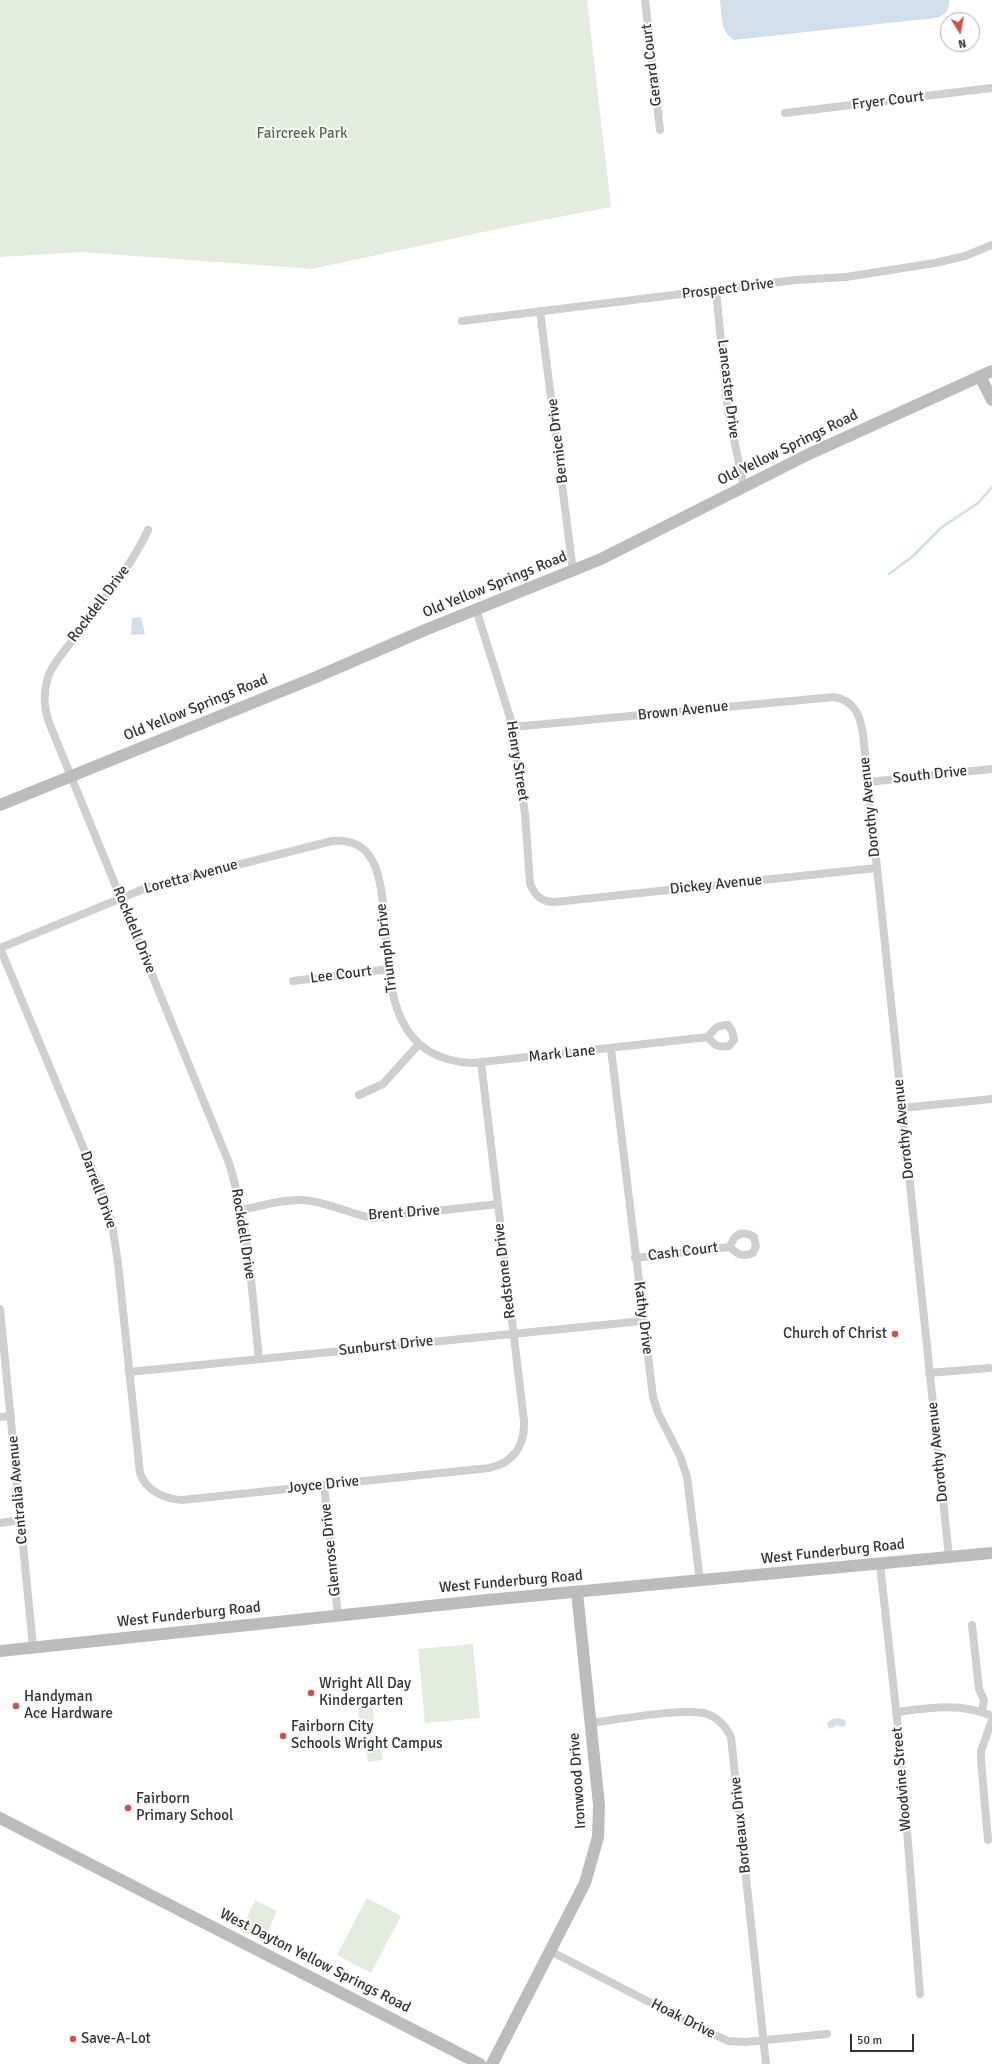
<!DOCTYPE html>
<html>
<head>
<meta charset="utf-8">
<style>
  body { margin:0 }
  #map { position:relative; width:992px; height:2064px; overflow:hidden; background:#fff; font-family:Signika,sans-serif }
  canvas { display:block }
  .north { position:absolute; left:940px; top:12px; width:40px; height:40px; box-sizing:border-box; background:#fff; border:1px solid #adadad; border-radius:50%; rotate:169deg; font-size:11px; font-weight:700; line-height:16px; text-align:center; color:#323232 }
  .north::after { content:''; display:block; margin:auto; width:14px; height:18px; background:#d84d46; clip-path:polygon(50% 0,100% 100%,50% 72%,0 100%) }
  .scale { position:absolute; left:850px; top:2034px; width:64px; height:18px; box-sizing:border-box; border:2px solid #323232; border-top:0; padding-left:5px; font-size:12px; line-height:14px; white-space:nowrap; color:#323232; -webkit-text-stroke:3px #fff; paint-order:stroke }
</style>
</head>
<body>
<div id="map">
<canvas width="992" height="2064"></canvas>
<div class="north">N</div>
<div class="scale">50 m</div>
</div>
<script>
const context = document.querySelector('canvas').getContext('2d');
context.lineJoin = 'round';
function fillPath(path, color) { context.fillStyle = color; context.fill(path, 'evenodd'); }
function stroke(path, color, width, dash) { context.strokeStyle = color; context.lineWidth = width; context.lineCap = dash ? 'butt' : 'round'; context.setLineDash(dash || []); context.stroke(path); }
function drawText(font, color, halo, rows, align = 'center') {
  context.font = font + ' Signika,sans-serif'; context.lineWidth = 4; context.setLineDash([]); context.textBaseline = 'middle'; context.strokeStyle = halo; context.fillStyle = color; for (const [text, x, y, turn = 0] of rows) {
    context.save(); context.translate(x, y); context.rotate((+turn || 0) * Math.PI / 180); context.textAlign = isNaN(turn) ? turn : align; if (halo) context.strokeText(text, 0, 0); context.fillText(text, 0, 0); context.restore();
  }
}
const green = new Path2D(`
  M0 0H587L611 207 507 227 312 269 81 252 0 257Z
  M473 1644 480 1718 425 1723 418 1649Z
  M372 1695 374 1726 360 1727 357 1697Z
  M380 1742 383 1760 368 1762 365 1745Z
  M367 1898 401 1916 371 1973 337 1955Z
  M255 1900 277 1911 264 1941 241 1931Z`);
const water = new Path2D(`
  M720 0H949C950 21 931 18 915 20L734 40C720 31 722 15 720 0Z
  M141 617 145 634 131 635 132 618Z
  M838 1718 845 1720 846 1725 842 1727 837 1725 829 1729 827 1723 832 1719Z`);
const stream = new Path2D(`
  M889 574 913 556 942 527 978 503 992 487`);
const street = new Path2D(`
  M645 0 660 130
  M785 113 992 88
  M716 291 728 411 744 487
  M540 311 573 571
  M462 321 795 280 846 277 935 263 965 256 992 245
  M148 530C130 569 101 602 75 637 66 650 53 662 48 677 43 693 44 710 50 725L229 1163C249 1227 252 1294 259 1359
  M476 609 513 727 525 814 530 883C534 895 541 902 555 902L876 868
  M513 727 834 697C855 701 860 715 863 734L949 1557
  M868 782 992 769
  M0 948 101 1190 112 1224 118 1263 140 1473C146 1491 165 1499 182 1500L489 1468C514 1463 525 1445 524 1421L481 1062
  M0 948 146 888 332 841C434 831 328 1058 473 1063L708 1037C714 1045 718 1048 729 1046L734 1040 732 1031 728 1025C717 1025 714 1029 708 1037
  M293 981 390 969
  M611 1049 653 1397 658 1413 680 1456 687 1477 700 1581
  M359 1095 383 1084 419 1044
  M902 1108 992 1099
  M241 1210C261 1206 282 1199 302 1200 326 1201 349 1214 373 1218L498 1204
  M635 1258 730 1247C738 1255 742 1257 753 1253L756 1246 754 1237C742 1230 734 1234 730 1247
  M0 1309 33 1647
  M129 1372 643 1321
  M929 1373 989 1368
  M0 1417 11 1416
  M324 1485 338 1616
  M0 1523 21 1520
  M880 1564 901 1755 920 1994
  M972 1625 979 1689 984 1700 982 1712
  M896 1712C928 1708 961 1702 992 1716
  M590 1723C614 1720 688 1707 707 1714 719 1718 726 1727 731 1737L766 2064
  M988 1840 981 1760V1751L992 1720
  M550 1951 690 2023 728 2041 746 2042 827 2034`);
const secondary = new Path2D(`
  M980 376 992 400
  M0 805 314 678 425 630 601 559 809 454 992 371
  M0 1651 487 1600 992 1553
  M0 1818 480 2064
  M492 2064 585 1883 598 1837 599 1805 577 1592`);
const markers = [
  [895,1334,4,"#d84d46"],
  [311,1693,4,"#d84d46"],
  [16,1706,4,"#d84d46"],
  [283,1736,4,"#d84d46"],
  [128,1808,4,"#d84d46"],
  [73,2039,4,"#d84d46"]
];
const streetNames = [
  ["Gerard Court",652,65,-97],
  ["Fryer Court",888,101,-7],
  ["Prospect Drive",728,289,-7],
  ["Lancaster Drive",728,389,83],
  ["Bernice Drive",558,441,-97],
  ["Old Yellow Springs Road",788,448,-26],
  ["Old Yellow Springs Road",495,585,-22],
  ["Rockdell Drive",99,604,-53],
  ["Old Yellow Springs Road",196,708,-22],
  ["Brown Avenue",683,711,-6],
  ["Henry Street",517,761,81],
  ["South Drive",930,775,-6],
  ["Dorothy Avenue",870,807,-96],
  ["Loretta Avenue",191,877,-15],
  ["Dickey Avenue",716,885,-6],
  ["Rockdell Drive",134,930,68],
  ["Triumph Drive",387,948,-97],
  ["Lee Court",341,975,-7],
  ["Mark Lane",562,1054,-6],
  ["Dorothy Avenue",904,1129,-96],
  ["Darrell Drive",98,1190,70],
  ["Brent Drive",404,1213,-4],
  ["Rockdell Drive",243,1234,81],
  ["Cash Court",683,1252,-7],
  ["Redstone Drive",505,1271,-97],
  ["Kathy Drive",643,1318,83],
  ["Sunburst Drive",386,1346,-6],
  ["Dorothy Avenue",938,1452,-96],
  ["Joyce Drive",323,1485,-6],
  ["Centralia Avenue",18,1490,-95],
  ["Glenrose Drive",331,1550,-96],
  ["West Funderburg Road",833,1552,-6],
  ["West Funderburg Road",511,1582,-5],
  ["West Funderburg Road",189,1615,-6],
  ["Woodvine Street",902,1779,-95],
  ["Ironwood Drive",578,1781,-94],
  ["Bordeaux Drive",741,1825,-96],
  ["West Dayton Yellow Springs Road",315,1961,27],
  ["Hoak Drive",683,2019,27]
];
const parkNames = [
  ["Faircreek Park",302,134]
];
const poiNames = [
  ["Church of Christ",887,1334,"right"],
  ["Wright All Day",319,1684],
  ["Kindergarten",319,1701],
  ["Handyman",24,1697],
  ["Ace Hardware",24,1714],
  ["Fairborn City",291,1727],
  ["Schools Wright Campus",291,1744],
  ["Fairborn",136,1799],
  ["Primary School",136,1816],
  ["Save-A-Lot",81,2039]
];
fillPath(green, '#e4ebdf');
fillPath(water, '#d1deeb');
stroke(stream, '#d1deeb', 2.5);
stroke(street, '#cfcfcf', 8);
stroke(secondary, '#bcbcbc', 12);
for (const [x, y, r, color] of markers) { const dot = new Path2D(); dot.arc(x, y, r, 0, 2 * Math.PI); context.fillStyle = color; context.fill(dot); stroke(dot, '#fff', 1.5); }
drawText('15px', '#323232', '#fff', streetNames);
drawText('15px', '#516c42', '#fff', parkNames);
drawText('15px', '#323232', '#fff', poiNames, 'left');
</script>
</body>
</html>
